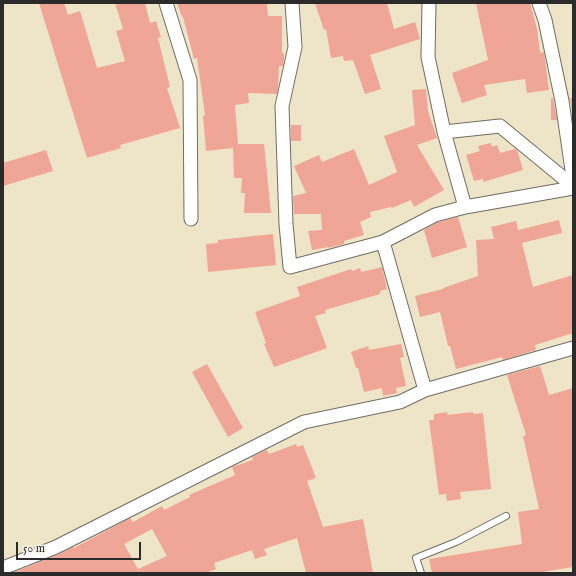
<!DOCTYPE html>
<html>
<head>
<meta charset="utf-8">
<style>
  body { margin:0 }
  #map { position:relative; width:576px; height:576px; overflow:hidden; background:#eee5c9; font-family:"IM FELL English",serif }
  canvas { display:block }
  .frame { position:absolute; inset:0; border:4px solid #2b2b2b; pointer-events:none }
  .scale { position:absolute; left:16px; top:542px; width:125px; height:18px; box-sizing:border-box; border:2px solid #2b2b2b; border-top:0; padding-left:5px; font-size:12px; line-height:14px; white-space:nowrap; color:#2b2b2b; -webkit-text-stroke:3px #f7f3e8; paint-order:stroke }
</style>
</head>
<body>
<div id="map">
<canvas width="576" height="576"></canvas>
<div class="frame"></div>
<div class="scale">50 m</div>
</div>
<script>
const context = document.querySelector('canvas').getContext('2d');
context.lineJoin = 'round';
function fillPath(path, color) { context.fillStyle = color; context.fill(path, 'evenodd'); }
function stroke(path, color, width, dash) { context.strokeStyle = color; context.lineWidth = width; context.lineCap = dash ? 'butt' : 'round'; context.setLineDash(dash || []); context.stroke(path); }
const building = new Path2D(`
  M39 3H64L68 15 80 11 97 68 125 61 116 31 123 29 115 3H145L150 23 156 21 161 37 158 38 170 87 167 88 180 128 120 145 121 148 87 158Z
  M177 3H267L268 16H282V53H284V59L283 66H279L278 87 277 94 248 93 249 103 235 105 238 144H264L271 213H244L245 193H241L242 178H234L233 148 206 151 203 116 205 115 197 58 194 59 183 17H182Z
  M315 3H387L394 29 415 22 420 39 370 55 381 89 365 94 353 60 344 61 343 56 331 58 326 29 324 30Z
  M476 3H530L537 29 540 53 544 52 549 90 527 93 525 79 484 85 487 95 462 103 452 73 488 60Z
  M426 89 428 111 437 138 417 145 444 190 414 207 411 200 392 208 391 207 370 212 371 217 360 222 364 235 344 241V244L328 248V247L312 250 308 231 322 230 321 214H294L293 196 306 193 294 166 319 155 322 162 354 149 369 185 397 172 384 136 415 125 412 90Z
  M551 98H553L557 120H551Z
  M570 98H573V120Z
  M291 125H301V141H291Z
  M491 143 492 147 497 145 500 153 515 149 517 150 523 170 483 182V179L474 181 466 155 480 151 478 146Z
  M46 150 53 171 3 186V163Z
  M458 217 467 247 432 258 424 230 438 222Z
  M559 220 562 233 522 243 533 287 573 275V333L535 345 536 350 503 360 502 357 456 369 450 346H448L440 312 420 317 415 296 443 289V288L478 276 476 240 494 239 491 227 516 221 518 230Z
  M273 234 276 265 208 272 206 244 218 243V240Z
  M382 267 387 289 380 291V294L325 310 326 313 315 316 327 348 274 367 264 344 266 343 255 312 300 296 297 287 351 269 352 271 360 268 361 272Z
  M401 344 404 357 400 358 406 386 396 388 397 393 383 396 382 388 364 392 358 368H356L351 352 368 346 369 350Z
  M207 364 243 428 228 437 192 372Z
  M540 366 549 395 573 388V567L537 573H432L429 559 522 544 518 512 539 509 523 436 526 435 507 375Z
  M447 412V415L473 412 474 414 483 413 491 489 460 492 461 499 447 501 446 494 439 495 429 420H434V414Z
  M296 444 297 447 303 445 316 478 307 481 323 527 363 519 373 573H306L297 538 264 549 267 555 255 559 252 550 214 563 216 569 206 573H12L59 554 73 547 74 548 130 518 133 522 162 506 164 510 190 497 189 495 235 475 232 467 253 460 252 457 262 452 267 450 269 454ZM152 529 167 556 138 569 124 544Z`);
const lane = new Path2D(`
  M421 573 416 558 456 542 506 516`);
const street = new Path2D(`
  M166 3 190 80 191 219
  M292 3 295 47 282 106 286 224 290 267 383 242 425 390 573 348
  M429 3 428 57 444 132 465 207
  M539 3 545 20 562 101 573 177
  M444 132 500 126 573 186
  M383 242 435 215 465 207 573 188
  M3 568 56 547 304 422 400 402 425 390`);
fillPath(building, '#f0a697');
stroke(lane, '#6f6c62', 8);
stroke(street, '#6f6c62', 15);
stroke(lane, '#fff', 6);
stroke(street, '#fff', 13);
</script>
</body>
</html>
